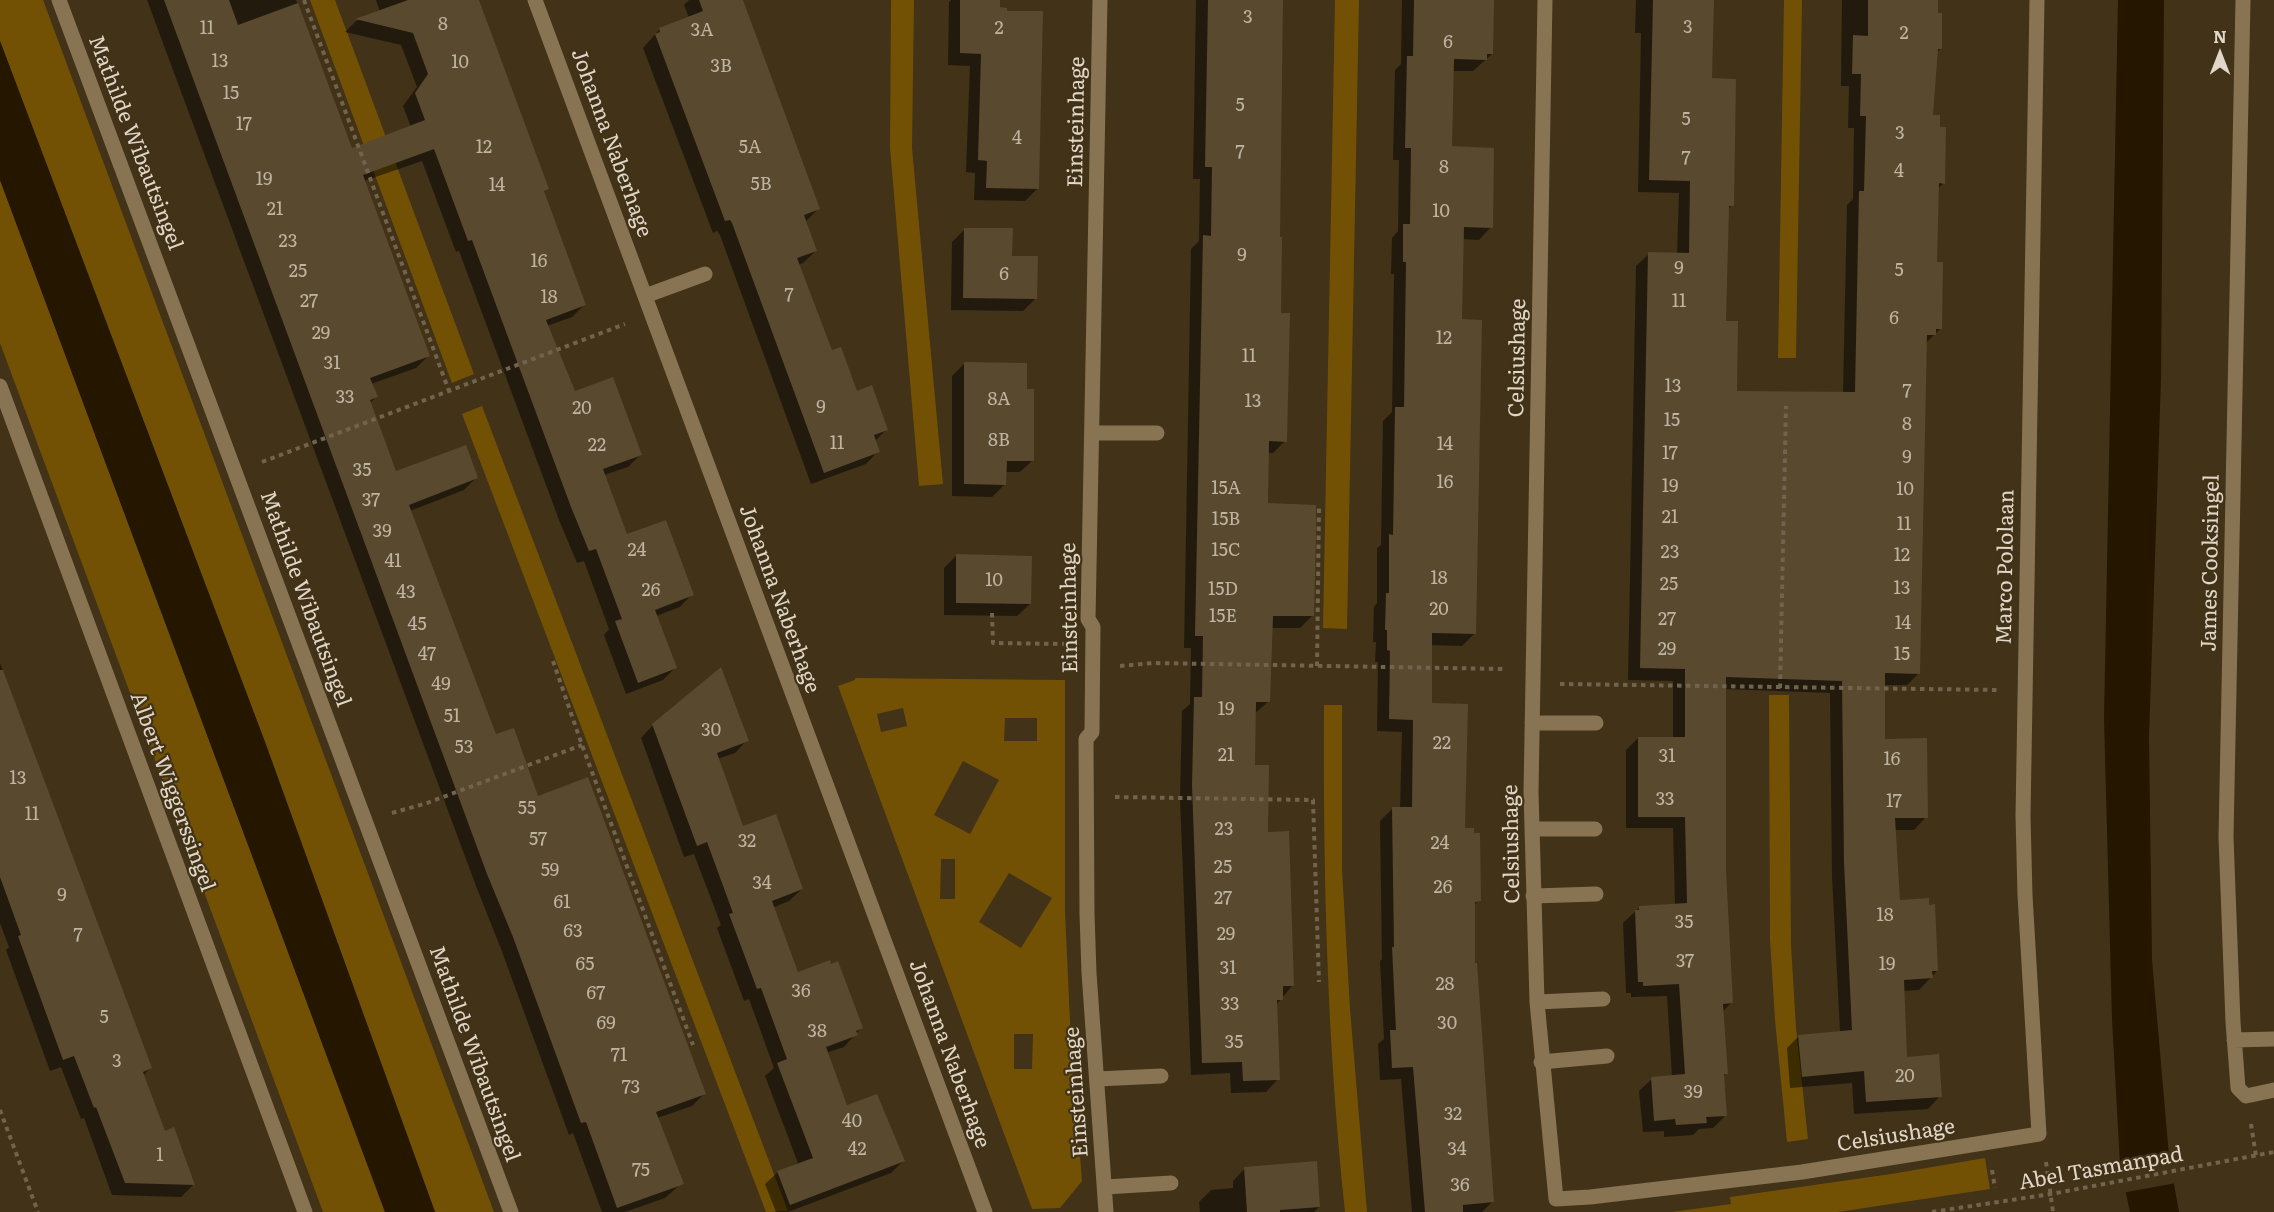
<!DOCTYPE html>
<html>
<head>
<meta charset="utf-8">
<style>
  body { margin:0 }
  #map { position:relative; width:2274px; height:1212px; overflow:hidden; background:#413218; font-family:Literata,serif }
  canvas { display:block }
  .north { position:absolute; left:2190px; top:24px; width:60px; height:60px; -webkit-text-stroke:4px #413218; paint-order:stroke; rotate:0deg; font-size:16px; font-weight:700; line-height:24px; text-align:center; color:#e0d7c8 }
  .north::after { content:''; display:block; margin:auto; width:21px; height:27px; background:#e0d7c8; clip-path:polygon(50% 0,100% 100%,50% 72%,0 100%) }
</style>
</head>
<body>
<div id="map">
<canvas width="2274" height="1212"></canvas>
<div class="north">N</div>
</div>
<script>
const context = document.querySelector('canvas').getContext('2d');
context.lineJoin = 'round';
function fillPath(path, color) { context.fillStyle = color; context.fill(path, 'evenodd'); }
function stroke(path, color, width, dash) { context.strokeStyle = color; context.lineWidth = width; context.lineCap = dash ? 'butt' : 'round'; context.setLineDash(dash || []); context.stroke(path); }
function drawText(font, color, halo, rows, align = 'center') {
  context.font = font + ' Literata,serif'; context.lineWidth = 4.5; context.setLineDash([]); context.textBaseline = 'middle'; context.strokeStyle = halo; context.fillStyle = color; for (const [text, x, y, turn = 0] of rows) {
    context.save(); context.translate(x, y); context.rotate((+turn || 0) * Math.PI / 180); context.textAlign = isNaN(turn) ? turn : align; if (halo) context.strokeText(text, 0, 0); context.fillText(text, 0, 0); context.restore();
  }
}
const green = new Path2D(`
  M0 0H43L494 1212H435L265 742 0 41Z
  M310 0H335L474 374 452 383Z
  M891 0H914L912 148 943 484 919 486 890 148Z
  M1335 0H1359L1347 629 1323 628Z
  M1784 0H1802L1796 358H1778Z
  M0 180 385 1212H323L0 343Z
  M482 406 788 1211 766 1212 462 414Z
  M855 678 1065 680V912L1071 1043 1082 1181 1060 1208 1032 1209 838 686 855 680ZM903 708 907 726 881 732 877 714ZM1005 718H1037V741H1004ZM963 761 999 780 970 834 934 815ZM941 859H955V899H940ZM1009 873 1052 898 1021 948 979 922ZM1014 1034H1033L1032 1069H1014Z
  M1769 695H1789L1791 945 1796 1028 1808 1139 1787 1142 1775 1020 1770 939Z
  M1324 705H1342V869L1350 1009 1367 1212H1345C1327 1043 1323 875 1324 705Z
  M1985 1158 1990 1189 1838 1212H1672L1731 1204 1730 1197 1891 1174Z`);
const water = new Path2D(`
  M2118 0H2164L2161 378 2149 737 2152 960 2169 1156 2179 1212H2130L2120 1165 2112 1019 2104 718Z
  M0 41 265 742 435 1212H385L0 180Z`);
const pier = new Path2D(`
  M2173 1161 2176 1183 2122 1193 2118 1172Z`);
const shadow = new Path2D(`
  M147 0H296L351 150 411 127 403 106 417 87 401 45 345 32 356 21 380 12 376 0H478L547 188 543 193 584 305 572 317 547 326 574 393 640 455 628 467 604 475 626 536 692 594 680 607 656 616 675 668 663 680 626 694 604 635 609 629 584 561 577 563 559 520 459 251 456 252 422 161 364 181 428 356 416 368 371 384 376 397 370 403 396 473 476 478 464 490 410 511 496 736 537 798 704 1094 692 1106 657 1118 682 1183 665 1198 625 1212H602L573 1133 569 1135 501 949 476 886Z
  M689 0H741L819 208 806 221 816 251 803 263 798 265 831 352 856 393 886 430 875 441 878 451 866 464 811 484 720 235 717 231 713 233 643 48 660 29 689 18 684 5Z
  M951 0H999V9L1037 189 1025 201 974 200 975 173 966 172 970 66 948 65 949 2Z
  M1196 0H1282L1279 315 1285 441 1273 453H1267L1266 505 1313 615 1300 628H1271L1269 701 1254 714 1253 767 1293 985 1276 1005 1278 1079 1266 1092 1231 1093 1230 1073 1191 1075 1180 799 1182 711 1190 704 1191 648H1184L1191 249 1199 241 1200 179H1193Z
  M1402 0H1492V54L1473 71H1452L1451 148 1491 227 1479 240 1462 239 1460 321 1474 634 1462 646 1430 645V704L1464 829 1479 900 1473 906V965L1493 1201 1482 1212H1412L1401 1079 1380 1080 1378 1044 1384 1039 1380 961 1382 959 1380 821 1392 809H1400L1402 732 1377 731 1378 662H1375L1376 642H1373L1374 607 1377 603V548L1381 545 1383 421 1392 412 1394 274H1391L1392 238 1398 231 1399 160H1393L1395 70 1401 64Z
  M1636 0H1712L1710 79 1732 205 1727 210 1725 322 1735 393H1843L1847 205 1853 199 1854 128H1848L1849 86H1841L1842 0H1937L1940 49 1936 53 1931 117 1944 183 1937 189 1936 263 1941 328 1925 344 1919 673 1907 685H1883V740L1926 817 1914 830H1895L1898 901 1937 971 1919 990 1903 991 1905 1058 1940 1096 1928 1109 1854 1114 1852 1083 1790 1088 1787 1048 1799 1036 1840 1032 1832 876 1830 693 1725 689V870L1731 1003 1722 1012 1726 1073 1723 1076 1726 1115 1713 1128 1699 1129 1693 1135 1664 1137V1131L1643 1132 1639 1091 1652 1079 1672 1077 1667 996 1631 997V993H1626L1623 923 1640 907 1675 905 1673 828H1626V750L1638 738H1673V681L1628 680 1636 266 1649 254H1677L1679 193 1638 192 1641 33H1635Z
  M965 229 1036 298 1023 311 951 310 952 242Z
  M965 363 1025 391 1033 460 1020 472H1005V484L992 497 952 496V376Z
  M957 555 1030 604 1017 616 944 615V568Z
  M0 663 150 1068 143 1076 164 1133 193 1185 181 1197 112 1195 84 1118 81 1119 61 1067 50 1071 6 950 9 947 0 923Z
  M653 725 747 740 735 753 717 759 742 828 802 889 789 901 772 908 797 974 861 1028 844 1047 826 1053 846 1107 903 1161 891 1173 788 1212H776L765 1184 778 1172 798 1163 765 1076 774 1068 749 999 744 1001 717 928 721 925 694 854 684 857 641 738Z
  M1245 1168 1319 1207 1314 1212H1200L1199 1202 1211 1190 1233 1188V1181Z`);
const building = new Path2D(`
  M164 0H229L238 25 298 3 352 148 425 120 415 93 428 74 413 33 355 19 408 0H479L549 189 544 191 586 305 546 320 575 391 613 377 642 455 603 469 627 534 666 520 694 595 655 610 677 668 638 683 615 621 622 619 596 549 589 551 571 507 472 240 468 241 434 149 363 175 430 356 370 378 378 397 370 400 396 471 466 445 478 478 409 505 496 734 514 728 538 796 588 777 706 1094 656 1112 684 1184 679 1186 617 1208 586 1122 581 1123 513 937 487 874Z
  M699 0H743L820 209 804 215 817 251 797 258 832 350 841 347 857 391 872 385 888 430 874 435 880 452 824 473 732 223 730 220 725 221 655 34 660 32 659 28 703 11Z
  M960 0H1000V7L1007 8V11H1043L1039 189 986 188 987 161 978 160 981 54 960 53Z
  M1208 0H1283L1280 237H1282L1281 313H1290L1287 442 1269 441 1268 503 1316 505V534L1314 616H1273L1270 702H1256L1255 765H1269L1268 832 1289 831 1294 986H1283V1000H1277L1280 1080 1243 1081 1242 1062 1202 1063 1192 785 1194 697H1202L1203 636H1195L1203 235 1211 236 1212 167H1205Z
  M1414 0H1494L1493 54H1487V60L1454 59 1452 146 1494 148 1493 228 1464 227 1462 319 1482 320 1476 634 1432 633V703L1468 704 1465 828H1474V833H1480L1481 901 1475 902V963H1477L1494 1202 1463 1205V1212H1425L1413 1067 1392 1068 1390 1030H1396L1392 947H1394L1392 807H1412L1413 720 1389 719 1390 651 1387 650V630H1385L1386 593H1389V534L1393 535 1395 407H1404L1406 262H1403V224H1410L1411 148H1405L1407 56H1413Z
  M1653 0H1714L1712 78 1736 79 1734 206H1729L1726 321H1738L1737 391 1855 392 1859 191H1864L1866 116H1860L1861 74H1852L1853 35 1868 36V0H1938V13H1942V49H1938L1933 115H1940V127H1946L1945 184 1939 183 1937 262H1943L1942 329H1936V335H1927L1920 674 1885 673V739L1927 738 1928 818H1895L1900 900 1929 898V905L1935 904 1938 971H1932L1933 978 1904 980 1907 1057 1939 1054 1942 1097 1866 1102 1864 1071 1802 1077 1798 1035 1852 1030 1844 863 1842 681 1726 677V870L1733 1003 1723 1004 1728 1074H1724L1727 1116 1706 1117 1707 1123 1676 1125 1675 1119 1654 1121 1651 1077 1685 1074 1679 984 1643 986V982H1638L1635 910H1639V906L1687 903 1685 817H1638V737H1685V669L1640 668 1648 252 1689 253 1690 181 1649 180Z
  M964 228H1013L1012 256H1038L1037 299 963 298Z
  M964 362 1027 363V389H1034V461H1007L1006 485 964 484Z
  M956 554 1032 556 1031 604 956 603Z
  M721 667 749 741 717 753 743 826 776 814 803 889 772 901 798 972 830 960 831 964 838 961 863 1028 856 1031 858 1035 826 1047 847 1105 877 1094 905 1161 790 1205 777 1171 813 1158 777 1063 787 1059 761 988 757 989 729 914 733 913 707 842 697 846 652 724Z
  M0 670H3L152 1068 143 1072 165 1131 174 1127 195 1185 125 1183 96 1107 94 1108 74 1056 63 1060 18 936 21 935 0 877Z
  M1317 1161 1320 1207 1280 1210V1212H1247L1244 1167Z`);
const path = new Path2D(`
  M304 0 449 391
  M262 462 625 324
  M992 613 993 643 1065 644
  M553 661 582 745 693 1045
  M1120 666 1153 663 1505 669
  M1317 666 1319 505
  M1560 684 1997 690
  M1780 688 1786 406
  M1115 797 1313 800 1319 982
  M392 813 427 803 582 745
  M0 1110 38 1212
  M2251 1124 2256 1156
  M2046 1162 2053 1212
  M1992 1170 1995 1188
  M1932 1212 2051 1194 2274 1152`);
const minor = new Path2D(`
  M59 0 511 1212
  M535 0 985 1212
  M1100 0 1088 619 1093 627 1092 732 1086 739 1087 914 1089 973 1106 1212
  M1545 0 1531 792 1537 1002 1556 1199 1590 1197 1802 1172 2039 1134 2025 895 2023 816 2037 0
  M2243 0 2226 837 2233 1022 2238 1088 2246 1096 2274 1090
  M645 296 705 274
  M0 386 305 1212
  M1093 433H1157
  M1532 723H1596
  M1532 829H1595
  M1533 896 1596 894
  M1537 1002 1603 999
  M2234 1040 2274 1039
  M1541 1062 1607 1056
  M1097 1079 1161 1076
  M1105 1187 1171 1183`);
const numberNames = [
  ["3",1248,18],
  ["8",443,25],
  ["3",1688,28],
  ["11",207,29],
  ["2",999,29],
  ["3A",702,31],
  ["2",1904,34],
  ["6",1448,43],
  ["13",220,62],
  ["10",460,63],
  ["3B",721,67],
  ["15",231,94],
  ["5",1240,106],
  ["5",1686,120],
  ["17",244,125],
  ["3",1900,134],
  ["4",1017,139],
  ["12",484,148],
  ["5A",750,148],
  ["7",1240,153],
  ["7",1686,159],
  ["8",1444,168],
  ["4",1899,172],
  ["19",264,180],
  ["5B",761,185],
  ["14",497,186],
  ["21",275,210],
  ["10",1441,212],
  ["23",288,242],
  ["9",1242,256],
  ["16",539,262],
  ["9",1679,269],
  ["5",1899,271],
  ["25",298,272],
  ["6",1004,275],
  ["7",789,296],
  ["18",549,298],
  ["27",309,302],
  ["11",1679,302],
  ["6",1894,319],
  ["29",321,334],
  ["12",1444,339],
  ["11",1249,357],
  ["31",332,364],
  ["13",1673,387],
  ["7",1907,392],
  ["33",345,398],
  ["8A",999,400],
  ["13",1253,402],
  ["9",821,408],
  ["20",582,409],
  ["15",1672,421],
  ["8",1907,425],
  ["8B",999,441],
  ["11",837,444],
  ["14",1445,445],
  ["22",597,446],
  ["17",1670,454],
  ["9",1907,458],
  ["35",362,471],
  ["16",1445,483],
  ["19",1670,487],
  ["15A",1226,489],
  ["10",1905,490],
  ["37",371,501],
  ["21",1670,518],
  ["15B",1226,520],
  ["11",1904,525],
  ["39",382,532],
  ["24",637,551],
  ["15C",1226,551],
  ["23",1670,553],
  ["12",1902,556],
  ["41",393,562],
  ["18",1439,579],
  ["10",994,581],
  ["25",1669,585],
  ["13",1902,589],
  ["15D",1223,590],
  ["26",651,591],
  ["43",406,593],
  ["20",1439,610],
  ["15E",1223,617],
  ["27",1667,620],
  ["14",1903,624],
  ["45",417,625],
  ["29",1667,650],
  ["47",427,655],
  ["15",1902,655],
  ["49",441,685],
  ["19",1226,710],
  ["51",452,717],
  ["30",711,731],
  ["22",1442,744],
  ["53",464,748],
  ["21",1226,756],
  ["31",1667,757],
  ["16",1892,760],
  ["13",18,779],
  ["33",1665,800],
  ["17",1894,802],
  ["55",527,809],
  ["11",32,815],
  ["23",1224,830],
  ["57",538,840],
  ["32",747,842],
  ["24",1440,844],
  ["25",1223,868],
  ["59",550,871],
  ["34",762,884],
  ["26",1443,888],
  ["9",62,896],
  ["27",1223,899],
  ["61",562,903],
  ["18",1885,916],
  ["35",1684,923],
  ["63",573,932],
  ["29",1226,935],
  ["7",78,936],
  ["37",1685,962],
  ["65",585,965],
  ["19",1887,965],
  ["31",1228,969],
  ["28",1445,985],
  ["36",801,992],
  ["67",596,994],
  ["33",1230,1005],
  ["5",104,1018],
  ["69",606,1024],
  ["30",1447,1024],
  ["38",817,1032],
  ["35",1234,1043],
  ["71",619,1056],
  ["3",117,1062],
  ["20",1905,1077],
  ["73",631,1088],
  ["39",1693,1093],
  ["32",1453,1115],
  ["40",852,1122],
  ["42",857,1150],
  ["34",1457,1150],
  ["1",160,1156],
  ["75",641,1171],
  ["36",1460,1186]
];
const streetNames = [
  ["Einsteinhage",1077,122,-89],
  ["Mathilde Wibautsingel",135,143,69],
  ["Johanna Naberhage",611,143,70],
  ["Celsiushage",1518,358,-89],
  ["James Cooksingel",2211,563,-89],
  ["Marco Pololaan",2006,567,-89],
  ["Mathilde Wibautsingel",305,599,70],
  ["Johanna Naberhage",779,599,70],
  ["Einsteinhage",1070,608,-91],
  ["Albert Wiggerssingel",172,792,70],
  ["Celsiushage",1512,844,-91],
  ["Mathilde Wibautsingel",474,1054,70],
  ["Johanna Naberhage",949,1054,70],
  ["Einsteinhage",1077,1092,-94],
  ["Celsiushage",1896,1136,-9],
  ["Abel Tasmanpad",2101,1169,-10]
];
fillPath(green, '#735104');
fillPath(water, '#251600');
fillPath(pier, '#413218');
fillPath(shadow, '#0007');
fillPath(building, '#59492f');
stroke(path, '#71644e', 4, [4.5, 4.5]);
stroke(minor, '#887452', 15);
drawText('18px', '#beb4a2', null, numberNames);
drawText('21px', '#e0d7c8', '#413218', streetNames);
</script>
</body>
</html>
